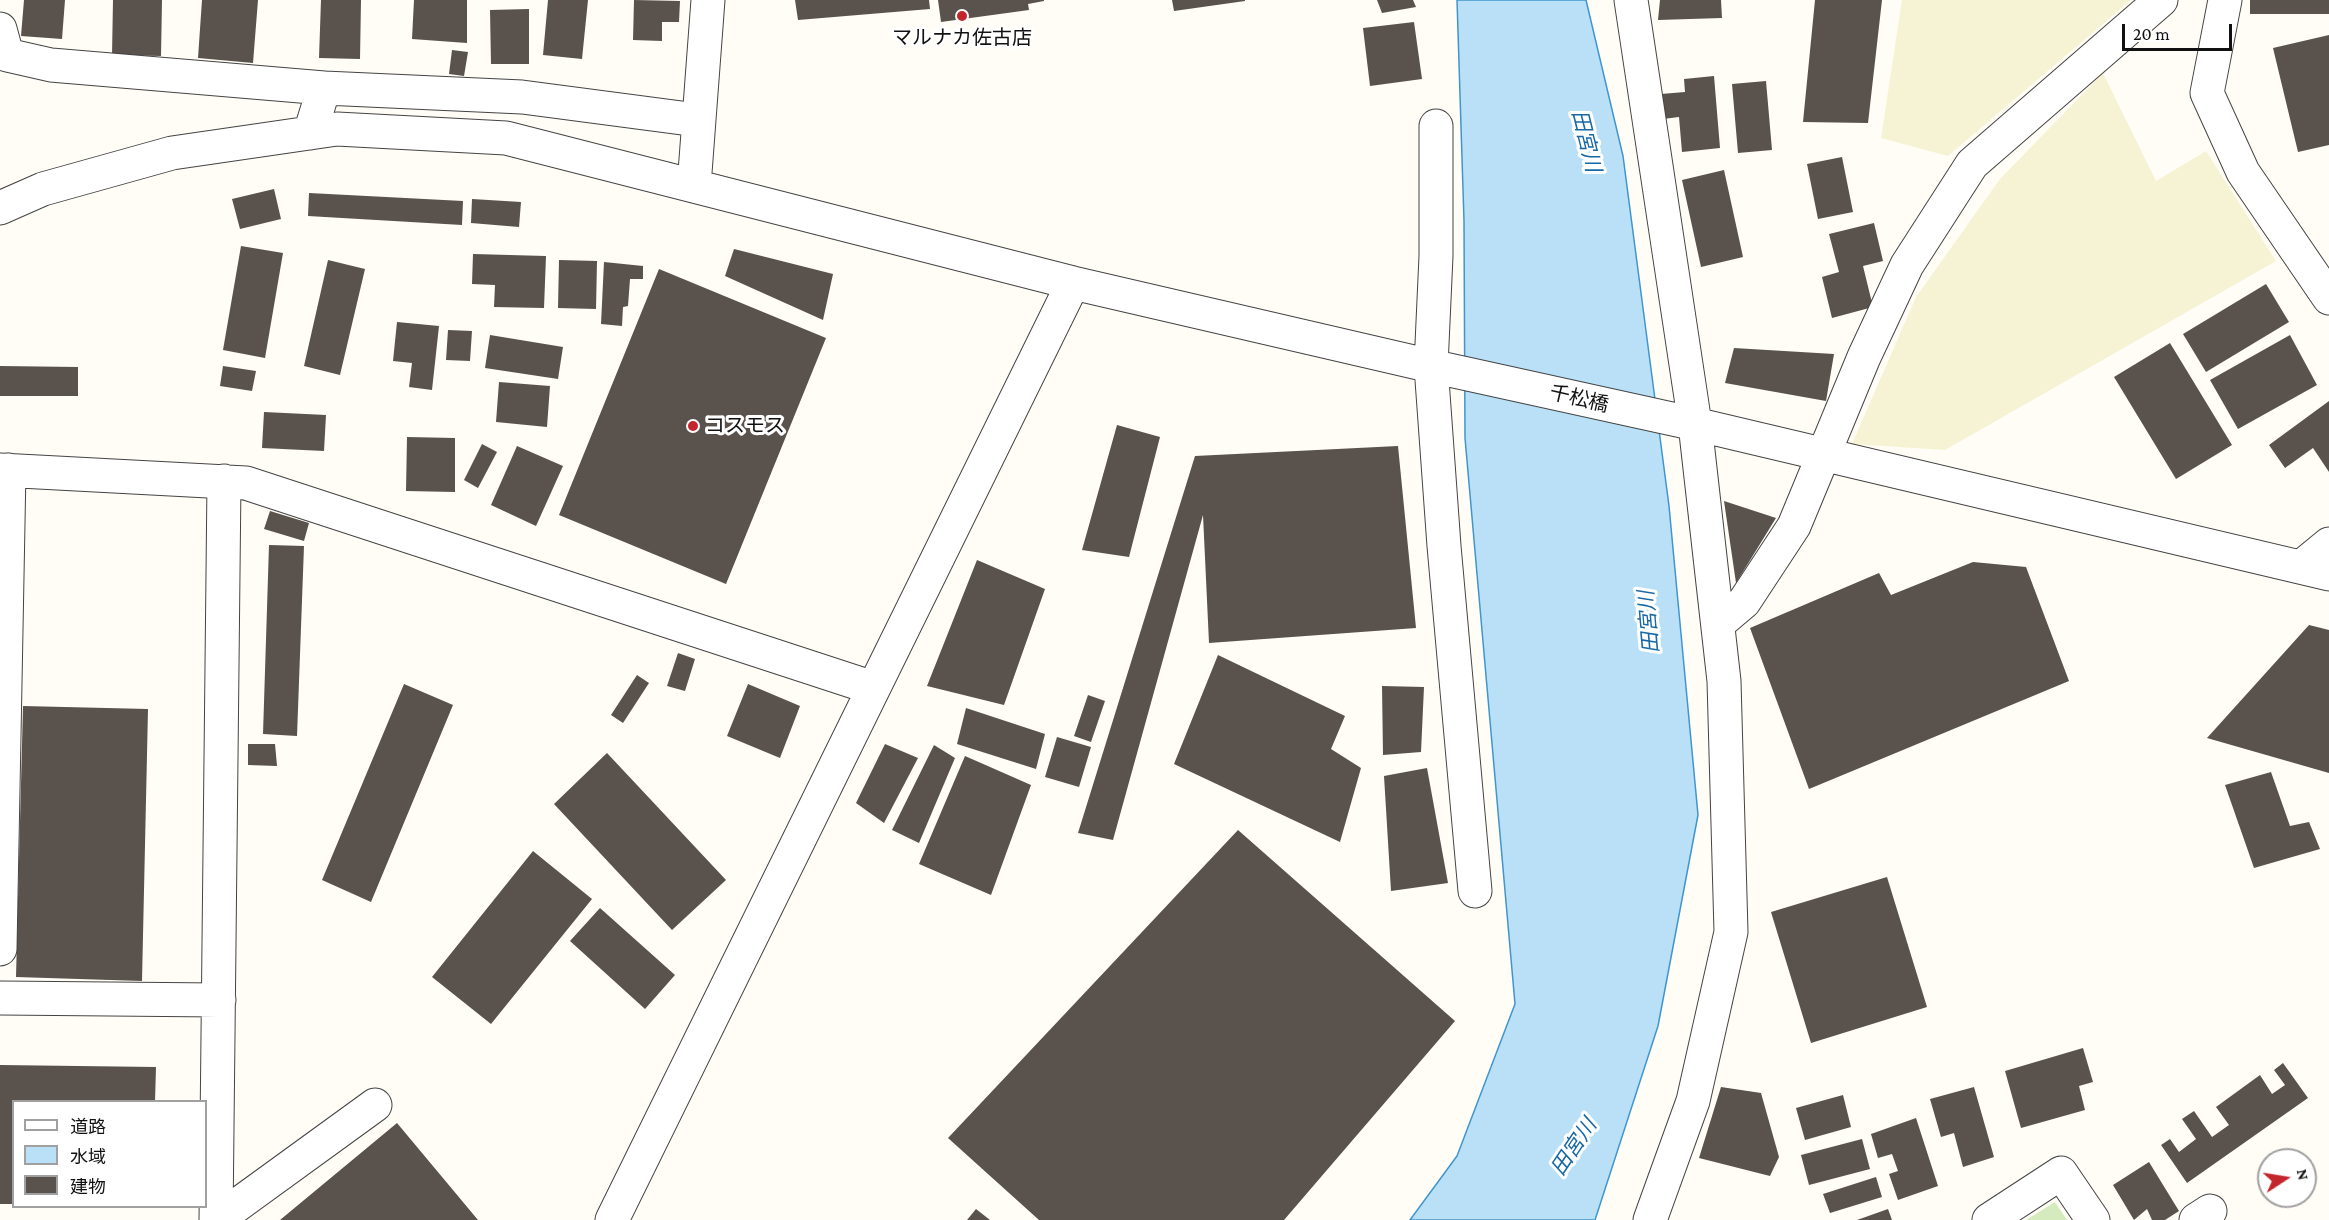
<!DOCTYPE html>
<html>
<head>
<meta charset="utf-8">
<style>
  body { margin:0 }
  #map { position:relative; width:2329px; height:1220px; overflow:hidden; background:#fffdf5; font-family:"Crimson Pro","Noto Sans JP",serif }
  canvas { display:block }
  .legend { position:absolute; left:12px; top:1100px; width:195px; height:108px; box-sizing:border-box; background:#fff; border:2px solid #a0a0a0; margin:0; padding:8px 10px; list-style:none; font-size:18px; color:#111 }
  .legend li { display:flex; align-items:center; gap:12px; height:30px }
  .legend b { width:30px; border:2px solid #a0a0a0 }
  .north { position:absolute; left:2257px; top:1148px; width:60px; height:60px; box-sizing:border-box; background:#fff; border:2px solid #a0a0a0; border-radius:50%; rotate:78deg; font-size:16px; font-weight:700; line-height:24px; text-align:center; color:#111 }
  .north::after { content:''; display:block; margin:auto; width:21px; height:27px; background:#c4262e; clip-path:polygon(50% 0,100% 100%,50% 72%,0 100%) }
  .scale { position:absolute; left:2122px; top:24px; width:110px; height:27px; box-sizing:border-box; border:3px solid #111; border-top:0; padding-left:8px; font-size:18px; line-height:21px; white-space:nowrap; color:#111; -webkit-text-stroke:4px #fff; paint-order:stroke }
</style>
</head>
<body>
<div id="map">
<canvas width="2329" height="1220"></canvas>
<ul class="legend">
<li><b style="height:8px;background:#fff"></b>道路</li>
<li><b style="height:16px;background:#b9e0f7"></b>水域</li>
<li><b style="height:16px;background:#5a524d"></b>建物</li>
</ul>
<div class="north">N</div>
<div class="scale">20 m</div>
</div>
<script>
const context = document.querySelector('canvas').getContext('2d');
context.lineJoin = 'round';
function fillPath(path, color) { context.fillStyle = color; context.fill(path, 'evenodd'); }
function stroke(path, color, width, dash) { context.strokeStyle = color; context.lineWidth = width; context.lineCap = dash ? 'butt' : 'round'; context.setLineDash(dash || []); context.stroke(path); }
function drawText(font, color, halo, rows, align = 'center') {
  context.font = font + ' "Crimson Pro","Noto Sans JP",serif'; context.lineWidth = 6; context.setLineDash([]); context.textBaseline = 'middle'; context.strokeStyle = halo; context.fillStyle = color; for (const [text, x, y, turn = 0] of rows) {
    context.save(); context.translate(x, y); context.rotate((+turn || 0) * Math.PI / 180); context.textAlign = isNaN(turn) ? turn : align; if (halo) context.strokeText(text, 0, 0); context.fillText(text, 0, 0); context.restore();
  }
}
const farmland = new Path2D(`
  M1902 0H2131L1948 156 1881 138Z
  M2103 73 2156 181 2206 151 2276 261 1945 450 1852 444 1916 297 2000 179Z`);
const green = new Path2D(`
  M2055 1202 2067 1220H2026Z`);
const water = new Path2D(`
  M1457 0H1586L1623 156 1669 506 1698 815 1658 1026 1595 1220H1410L1457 1156 1515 1004 1465 438 1464 221Z`);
const building = new Path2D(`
  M24 0H65L62 39 21 36Z
  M113 0H162L161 56 112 55Z
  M202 0H258L253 63 198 58Z
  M321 0H361L360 59 319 58Z
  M414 0H467V43L412 39Z
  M548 0H588L582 59 543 55Z
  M634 0 680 1 679 22H662V41L633 40Z
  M795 0H929L930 9 798 20Z
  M938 0H1044V1L1028 4 1029 10 941 22Z
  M1172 0H1245V1L1174 11Z
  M1377 0H1413L1416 7 1382 13Z
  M1660 0H1721L1722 18 1658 20Z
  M1815 0H1882L1868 123 1803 122Z
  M2250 0H2329V14H2250Z
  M529 9V64H491L490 10Z
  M1414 22 1422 79 1370 86 1363 28Z
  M2329 35V145L2298 152 2273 48Z
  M452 50 468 52 464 76 449 74Z
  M1714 76 1720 148 1682 152 1679 117 1663 119 1661 94 1685 92 1684 79Z
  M1766 81 1772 150 1738 153 1732 84Z
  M1842 157 1853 212 1818 219 1807 164Z
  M1724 170 1743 257 1701 267 1682 180Z
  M274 189 281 219 240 229 232 199Z
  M309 193 463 201 462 225 308 216Z
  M472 199 521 202 519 227 471 223Z
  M1874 223 1883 261 1863 266 1873 307 1832 318 1822 277 1839 272 1829 234Z
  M241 246 283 253 265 358 223 350Z
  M734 249 833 274 823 320 725 276Z
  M473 254 546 256 544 308 494 307 495 285 472 284Z
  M328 260 365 269 340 375 304 366Z
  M559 260 597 261 596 309 558 308Z
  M604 262 643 266V279H630L628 306 623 307 622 326 601 324Z
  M659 269 826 338 726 584 559 515Z
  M2266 284 2289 322 2206 372 2183 334Z
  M397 322 439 326 432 390 409 387 412 363 393 361Z
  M448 330 472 331 470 361 446 360Z
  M490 335 563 347 558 379 485 368Z
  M2290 335 2317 385 2238 429 2210 380Z
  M2170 343 2232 445 2176 479 2114 377Z
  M1734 348 1834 354 1826 401 1725 383Z
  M0 366 78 367V396H0Z
  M223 366 256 371 252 391 220 386Z
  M499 382 550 386 547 427 496 422Z
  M2329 401V472L2313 448 2285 468 2269 445Z
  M264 412 326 415 324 451 262 448Z
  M1117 425 1160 437 1129 557 1082 550Z
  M407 437 455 438V492L406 491Z
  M482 444 497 452 478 488 464 480Z
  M517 446 563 466 536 526 491 505Z
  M1398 446 1416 628 1209 643 1203 515 1113 840 1078 833 1195 456Z
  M1724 501 1776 518 1736 583Z
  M270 511 309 523 304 541 264 529Z
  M269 545 304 546 297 736 263 734Z
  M977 560 1045 589 1004 705 927 686Z
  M1973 562 2026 567 2069 681 1809 789 1750 628 1879 573 1891 595Z
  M2309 625 2329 630V773L2207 738Z
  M678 653 695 659 685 691 667 686Z
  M1218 655 1345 716 1331 749 1361 768 1340 842 1174 764Z
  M637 675 649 683 623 723 611 715Z
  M404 684 453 705 371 902 322 880Z
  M748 684 800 706 780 758 727 736Z
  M1382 686 1424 687 1421 752 1383 755Z
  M1088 695 1105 701 1091 742 1074 736Z
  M23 706 148 709 142 981 16 977Z
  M966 708 1045 734 1036 769 957 744Z
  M1057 737 1091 747 1079 787 1045 777Z
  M248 744H275L277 766 248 765Z
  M885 744 918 758 884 823 856 803Z
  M934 745 955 758 919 843 892 830Z
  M607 753 726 880 672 930 554 804Z
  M965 756 1031 785 991 895 919 864Z
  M1427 768 1448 883 1391 891 1384 776Z
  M2271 772 2290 826 2309 822 2320 849 2254 868 2225 785Z
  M1238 830 1455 1021 1284 1220H1039L948 1138Z
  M533 851 592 899 491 1024 432 977Z
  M1887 877 1927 1007 1811 1043 1771 912Z
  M600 908 675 975 645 1009 570 941Z
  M2083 1048 2093 1082 2079 1086 2085 1110 2021 1128 2005 1071Z
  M2283 1063 2308 1098 2187 1183 2161 1145 2170 1139 2179 1152 2196 1139 2182 1119 2194 1111 2212 1137 2229 1125 2216 1107 2260 1075 2272 1094 2285 1085 2274 1070Z
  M0 1065 156 1067 155 1102H14V1204H0Z
  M1721 1087 1761 1093 1779 1157 1770 1176 1699 1158Z
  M1974 1087 1994 1157 1963 1167 1954 1133 1941 1137 1930 1099Z
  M1843 1095 1851 1127 1805 1140 1796 1108Z
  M1916 1118 1938 1186 1898 1200 1889 1174 1898 1171 1892 1154 1878 1158 1871 1134Z
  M397 1123 478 1220H280Z
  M1862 1139 1870 1169 1809 1185 1801 1155Z
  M2149 1162 2179 1211 2165 1220H2152L2147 1209 2134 1220 2113 1185Z
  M1876 1177 1882 1197 1830 1213 1823 1194Z
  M976 1209 990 1220H967Z
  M1888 1209 1892 1220H1857Z`);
const minor = new Path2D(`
  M1631 0 1695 424 1724 681 1731 932 1693 1101 1650 1220
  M2225 0 2207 93 2243 172 2329 298
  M0 29 7 55 51 65 324 88 310 133
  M324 88 522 97 697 120
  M1436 126V256L1431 366 1444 546 1475 891
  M694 186 708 0
  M0 208 43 189 172 153 337 129 506 138 1073 283 1431 366 1695 424 2329 574
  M0 470 246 483 873 688
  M2301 567 2329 544
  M1718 624 1744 602 1794 526 1864 357 1907 265 1972 164 2161 0
  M0 949 9 470
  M0 998 219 1000
  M218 1219 375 1105
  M216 1220 224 481
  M612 1220 1073 283
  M1989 1220 2061 1173 2093 1220
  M2196 1220 2210 1211`);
const markers = [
  [962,16,6,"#c4262e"],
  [693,426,6,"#c4262e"]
];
const poiNames = [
  ["マルナカ佐古店",962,38],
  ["コスモス",705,426,"left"]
];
const streetNames = [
  ["千松橋",1579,399,13]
];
const waterNames = [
  ["田宮川",1586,141,76],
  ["田宮川",1649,622,-95],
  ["田宮川",1574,1147,-56]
];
fillPath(farmland, '#f6f3d4');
fillPath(green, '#d5ebbd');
fillPath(water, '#b9e0f7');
stroke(water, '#3f96cf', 1.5);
fillPath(building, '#5a524d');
stroke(minor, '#444', 35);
stroke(minor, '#fff', 33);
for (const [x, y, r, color] of markers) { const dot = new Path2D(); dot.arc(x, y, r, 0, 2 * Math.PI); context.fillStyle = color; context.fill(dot); stroke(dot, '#fff', 2); }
drawText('20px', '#111', '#fff', poiNames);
drawText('20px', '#111', '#fff', streetNames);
drawText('italic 21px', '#1768a6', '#fff', waterNames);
</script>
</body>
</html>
